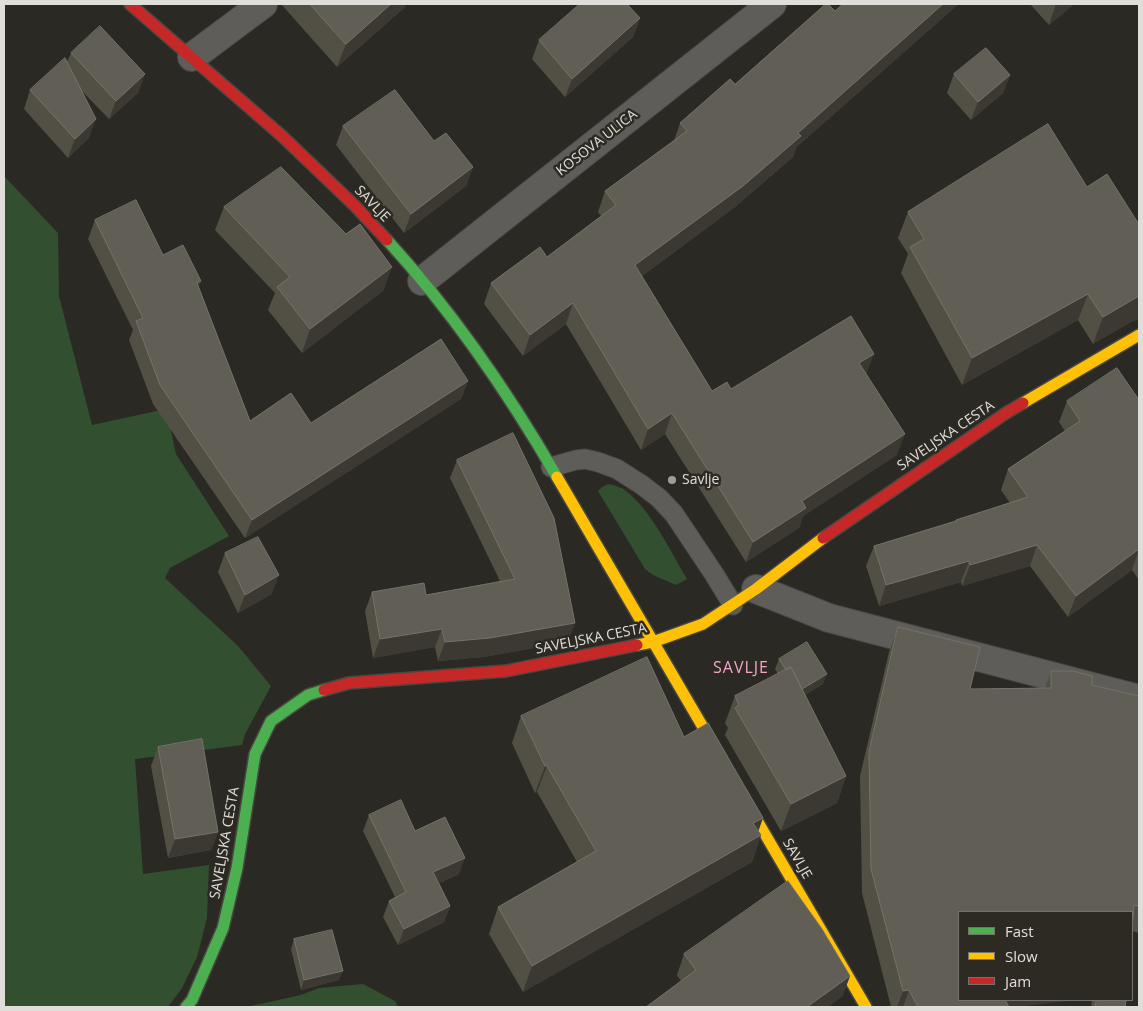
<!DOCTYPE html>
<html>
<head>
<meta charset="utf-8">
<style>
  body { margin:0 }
  #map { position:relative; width:1143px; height:1011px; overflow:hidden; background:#2a2924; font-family:"Open Sans",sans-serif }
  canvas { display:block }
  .frame { position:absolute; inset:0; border:5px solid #e0ded9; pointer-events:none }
  .legend { position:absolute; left:958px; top:911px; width:175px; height:90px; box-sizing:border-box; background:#2c2a22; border:1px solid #74726b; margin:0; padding:6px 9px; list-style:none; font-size:15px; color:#e0ded9 }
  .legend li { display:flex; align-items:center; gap:10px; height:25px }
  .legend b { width:25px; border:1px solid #74726b }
</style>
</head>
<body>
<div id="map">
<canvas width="1143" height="1011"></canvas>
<div class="frame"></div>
<ul class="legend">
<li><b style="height:6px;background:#4caf50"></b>Fast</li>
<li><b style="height:6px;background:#ffc107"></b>Slow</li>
<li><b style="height:6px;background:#c62828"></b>Jam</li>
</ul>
</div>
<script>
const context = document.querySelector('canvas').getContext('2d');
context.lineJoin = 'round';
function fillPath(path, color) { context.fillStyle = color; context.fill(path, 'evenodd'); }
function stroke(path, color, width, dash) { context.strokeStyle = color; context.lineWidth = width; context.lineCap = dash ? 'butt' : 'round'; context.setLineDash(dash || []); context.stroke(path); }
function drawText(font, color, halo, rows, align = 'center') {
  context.font = font + ' "Open Sans",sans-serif'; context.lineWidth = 5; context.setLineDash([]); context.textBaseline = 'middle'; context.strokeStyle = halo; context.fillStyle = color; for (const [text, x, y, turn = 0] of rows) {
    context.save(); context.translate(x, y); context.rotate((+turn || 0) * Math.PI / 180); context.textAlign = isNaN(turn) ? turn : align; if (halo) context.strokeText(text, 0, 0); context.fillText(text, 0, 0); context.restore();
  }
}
const green = new Path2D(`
  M4 176 58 233 59 296 92 425 166 409 176 454 229 536 170 568 165 578 238 646 271 686 245 734 242 745 135 759 143 874 209 865 207 918 197 957 182 988 168 1007H4Z
  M608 484C615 485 621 487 626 491 651 510 671 552 687 579L676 585 653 575 645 569 598 491 602 487Z
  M363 984 395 1001 398 1007H246L301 995 319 988Z`);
const lane = new Path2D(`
  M551 467 576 460 585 459 598 462 617 469 642 485 659 498 674 514 714 574 733 605`);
const street = new Path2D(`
  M192 57 263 4
  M422 281 772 4
  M756 589 829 618 1139 699`);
const fast = new Path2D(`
  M387 240C452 311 509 394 557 477
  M186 1007 192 1000 223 928 237 868 255 754 271 721 308 695 324 690`);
const slow = new Path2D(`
  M1023 403 1139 335
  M557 477 721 758
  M637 645 653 642 703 624 756 589 823 538
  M741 793 866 1007`);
const jam = new Path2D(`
  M130 4 282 136 355 206 387 240
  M823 538 1006 413 1023 403
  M324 690 349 683 506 671 637 645`);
const wall = new Path2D(`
  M281 4H406L404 8 337 67Z
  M1030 4H1074L1049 25Z
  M640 18 633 37 565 97 532 59 539 40Z
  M71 53 145 74 138 93 109 119 81 90 89 138 68 158 24 109 30 90 67 62Z
  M954 74 1010 75 1003 93 971 120 947 93Z
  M680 123 796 148 793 157 735 207 642 276 712 391 866 375 897 455 803 516 799 528 746 562 665 434 641 450 566 324 523 356 484 304 491 283 547 257 601 216 598 212 605 191 674 141Z
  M1048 124 1131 322 1093 344 1078 320 962 385 901 273 908 254 898 238 908 212Z
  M343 126 434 141 473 167 466 186 404 233 336 145Z
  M224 207 384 290 302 353 268 310 275 293 215 230Z
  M95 220 163 255 201 281 198 287 250 421 311 423 468 381 461 399 245 538 153 404 129 340 133 330 88 239Z
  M1139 400V580L1132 570 1068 617 1030 566 962 586 961 582 879 606 866 566 874 546 955 521 956 520 1010 503 1001 490 1008 469 1065 431 1059 422 1067 401Z
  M457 460 568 642 483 657 438 661 435 647 373 658 365 611 372 592 426 595 500 581 450 478Z
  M225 553 272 594 238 613 218 572Z
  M898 627 970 689 1045 688 1051 671 1092 685 1139 696V933L1132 931 1016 1007H891L862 893 860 776 889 652Z
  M779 659 823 684 805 695 846 776 837 803 781 831 725 735 728 728 725 723 735 696 778 674 775 669Z
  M521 716 684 737 761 835 752 862 523 992 489 934 498 907 577 862 537 792 535 793 512 743Z
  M158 747 218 832 211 850 168 858 151 766Z
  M369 815 415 831 459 874 439 883 450 906 444 922 398 945 383 917 389 901 395 897 363 831Z
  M294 939 339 980 301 990 291 949Z
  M684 954 850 976 842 997 681 981 677 975Z
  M1092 1000H1126L1125 1007H1091Z`);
const shadedWall = new Path2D(`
  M391 4H406L404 8 337 67 346 44Z
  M943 4H959L796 148 793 157 735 207 628 286 635 265 798 133Z
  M1056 4H1074L1049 25Z
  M640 18 633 37 565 97 572 79Z
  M145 74 138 93 109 119 116 101Z
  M1010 75 1003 93 971 120 978 102Z
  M96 119 89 138 68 158 75 139Z
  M473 167 466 186 404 233 411 214Z
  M392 267 384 290 302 353 310 329Z
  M201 281 194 299 197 283Z
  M1088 294 1078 320 962 385 972 358Z
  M1139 296V320L1131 322 1093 344 1103 317Z
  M573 303 566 324 523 356 530 335Z
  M874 354 866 375 859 363Z
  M468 381 461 399 245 538 252 520Z
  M672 413 665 434 641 450 648 429Z
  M905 434 897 455 803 516 799 528 746 562 753 542 802 501Z
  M1037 545 1030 566 962 586 970 565Z
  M1139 549 1132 570 1068 617 1076 596Z
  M969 561 961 582 879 606 886 585Z
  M279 575 272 594 238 613 245 595Z
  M575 623 568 642 483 657 438 661 445 642Z
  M442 629 435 647 373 658 380 639Z
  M827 674 823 684 796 701 799 691Z
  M545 766H547L537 792 535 793Z
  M846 776 837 803 781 831 791 804Z
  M763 818 756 838 761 835 752 862 523 992 532 966 753 823Z
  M218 832 211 850 168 858 175 839Z
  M465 858 459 874 428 889 433 872Z
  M450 906 444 922 398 945 404 929Z
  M343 971 339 980 301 990 304 980Z
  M850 976 842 997 828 1007H807Z
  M909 990 903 1007H897L903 991Z
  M994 1000H1078L1016 1007H991Z`);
const building = new Path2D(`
  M310 4H391L346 44Z
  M580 4H627L640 18 572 79 539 40Z
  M826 4H828L835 11 843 4H943L798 133 801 136 743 186 635 265 712 391 727 382 731 389 851 316 874 354 859 363 905 434 802 501 806 508 753 542 672 413 648 429 573 303 530 335 491 283 540 247 547 257 616 205 605 191 687 131 680 123 730 79 735 84Z
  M100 26 145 74 116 101 71 53Z
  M986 48 1010 75 978 102 954 74Z
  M65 58 96 119 75 139 30 90Z
  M395 90 434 141 446 133 473 167 411 214 343 126Z
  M1048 124 1087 187 1107 174 1138 223 1139 222V296L1103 317 1088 294 972 358 910 247 924 239 908 212Z
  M281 167 346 234 360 224 392 267 310 329 277 287 290 277 224 207Z
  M136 200 163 255 183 245 201 281 197 283 250 421 291 393 311 423 441 339 468 381 252 520 160 385 136 321 143 318 95 220Z
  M1117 368 1139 400V549L1076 596 1037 545 970 565 969 561 886 585 874 546 956 521V520L1028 497 1008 469 1080 421 1067 401Z
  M513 433 554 518 575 623 490 638 445 642 442 629 380 639 372 592 424 583 426 595 515 579 457 460Z
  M258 537 279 575 245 595 225 553Z
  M898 627 980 647 970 689 1051 688V671H1073L1092 676V685L1139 696V906L1134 905 1132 929V912H959V1000H1005L1009 1007H918L909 990 903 991 871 869 869 752Z
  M807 642 827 674 802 689 791 667 786 670 779 659Z
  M647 657 684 737 708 723 763 818 753 823 761 835 532 966 498 907 596 851 547 766H545L521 716Z
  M791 667 846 776 791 804 735 708 739 705 735 696Z
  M202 739 218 832 175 839 158 747Z
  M401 800 415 831 445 817 465 858 433 872 450 906 404 929 389 901 406 892 369 815Z
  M788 881 822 929 850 976 807 1007H646L696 970 684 954Z
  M332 930 343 971 304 980 294 939Z
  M1097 1000H1126L1125 1007H1095Z`);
const markers = [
  [672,480,5,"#a09f9a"]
];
const streetNames = [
  ["KOSOVA ULICA",597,143,-38],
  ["SAVLJE",372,204,46],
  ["SAVELJSKA CESTA",946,436,-34],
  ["SAVELJSKA CESTA",591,639,-11],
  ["SAVELJSKA CESTA",225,843,-80],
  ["SAVLJE",797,859,60]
];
const poiNames = [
  ["Savlje",682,480]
];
const quarterNames = [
  ["SAVLJE",741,668]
];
fillPath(green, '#325030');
stroke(lane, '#484742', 21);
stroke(street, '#484742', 30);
stroke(fast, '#484742', 14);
stroke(slow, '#484742', 14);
stroke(jam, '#484742', 14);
stroke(lane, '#5e5d5a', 19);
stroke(street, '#5e5d5a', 28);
stroke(fast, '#4caf50', 11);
stroke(slow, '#ffc107', 11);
stroke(jam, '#c62828', 11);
fillPath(wall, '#524f45');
fillPath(shadedWall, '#3b3931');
fillPath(building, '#615e55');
stroke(building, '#75726a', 1);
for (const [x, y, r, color] of markers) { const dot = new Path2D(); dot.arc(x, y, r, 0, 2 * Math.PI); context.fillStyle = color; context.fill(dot); stroke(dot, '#2c2a22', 2); }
drawText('14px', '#e0ded9', '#2c2a22', streetNames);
drawText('14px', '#e0ded9', '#2c2a22', poiNames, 'left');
context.letterSpacing = '1px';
drawText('16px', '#f1a5ca', '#2c2a22', quarterNames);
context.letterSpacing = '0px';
</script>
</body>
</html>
